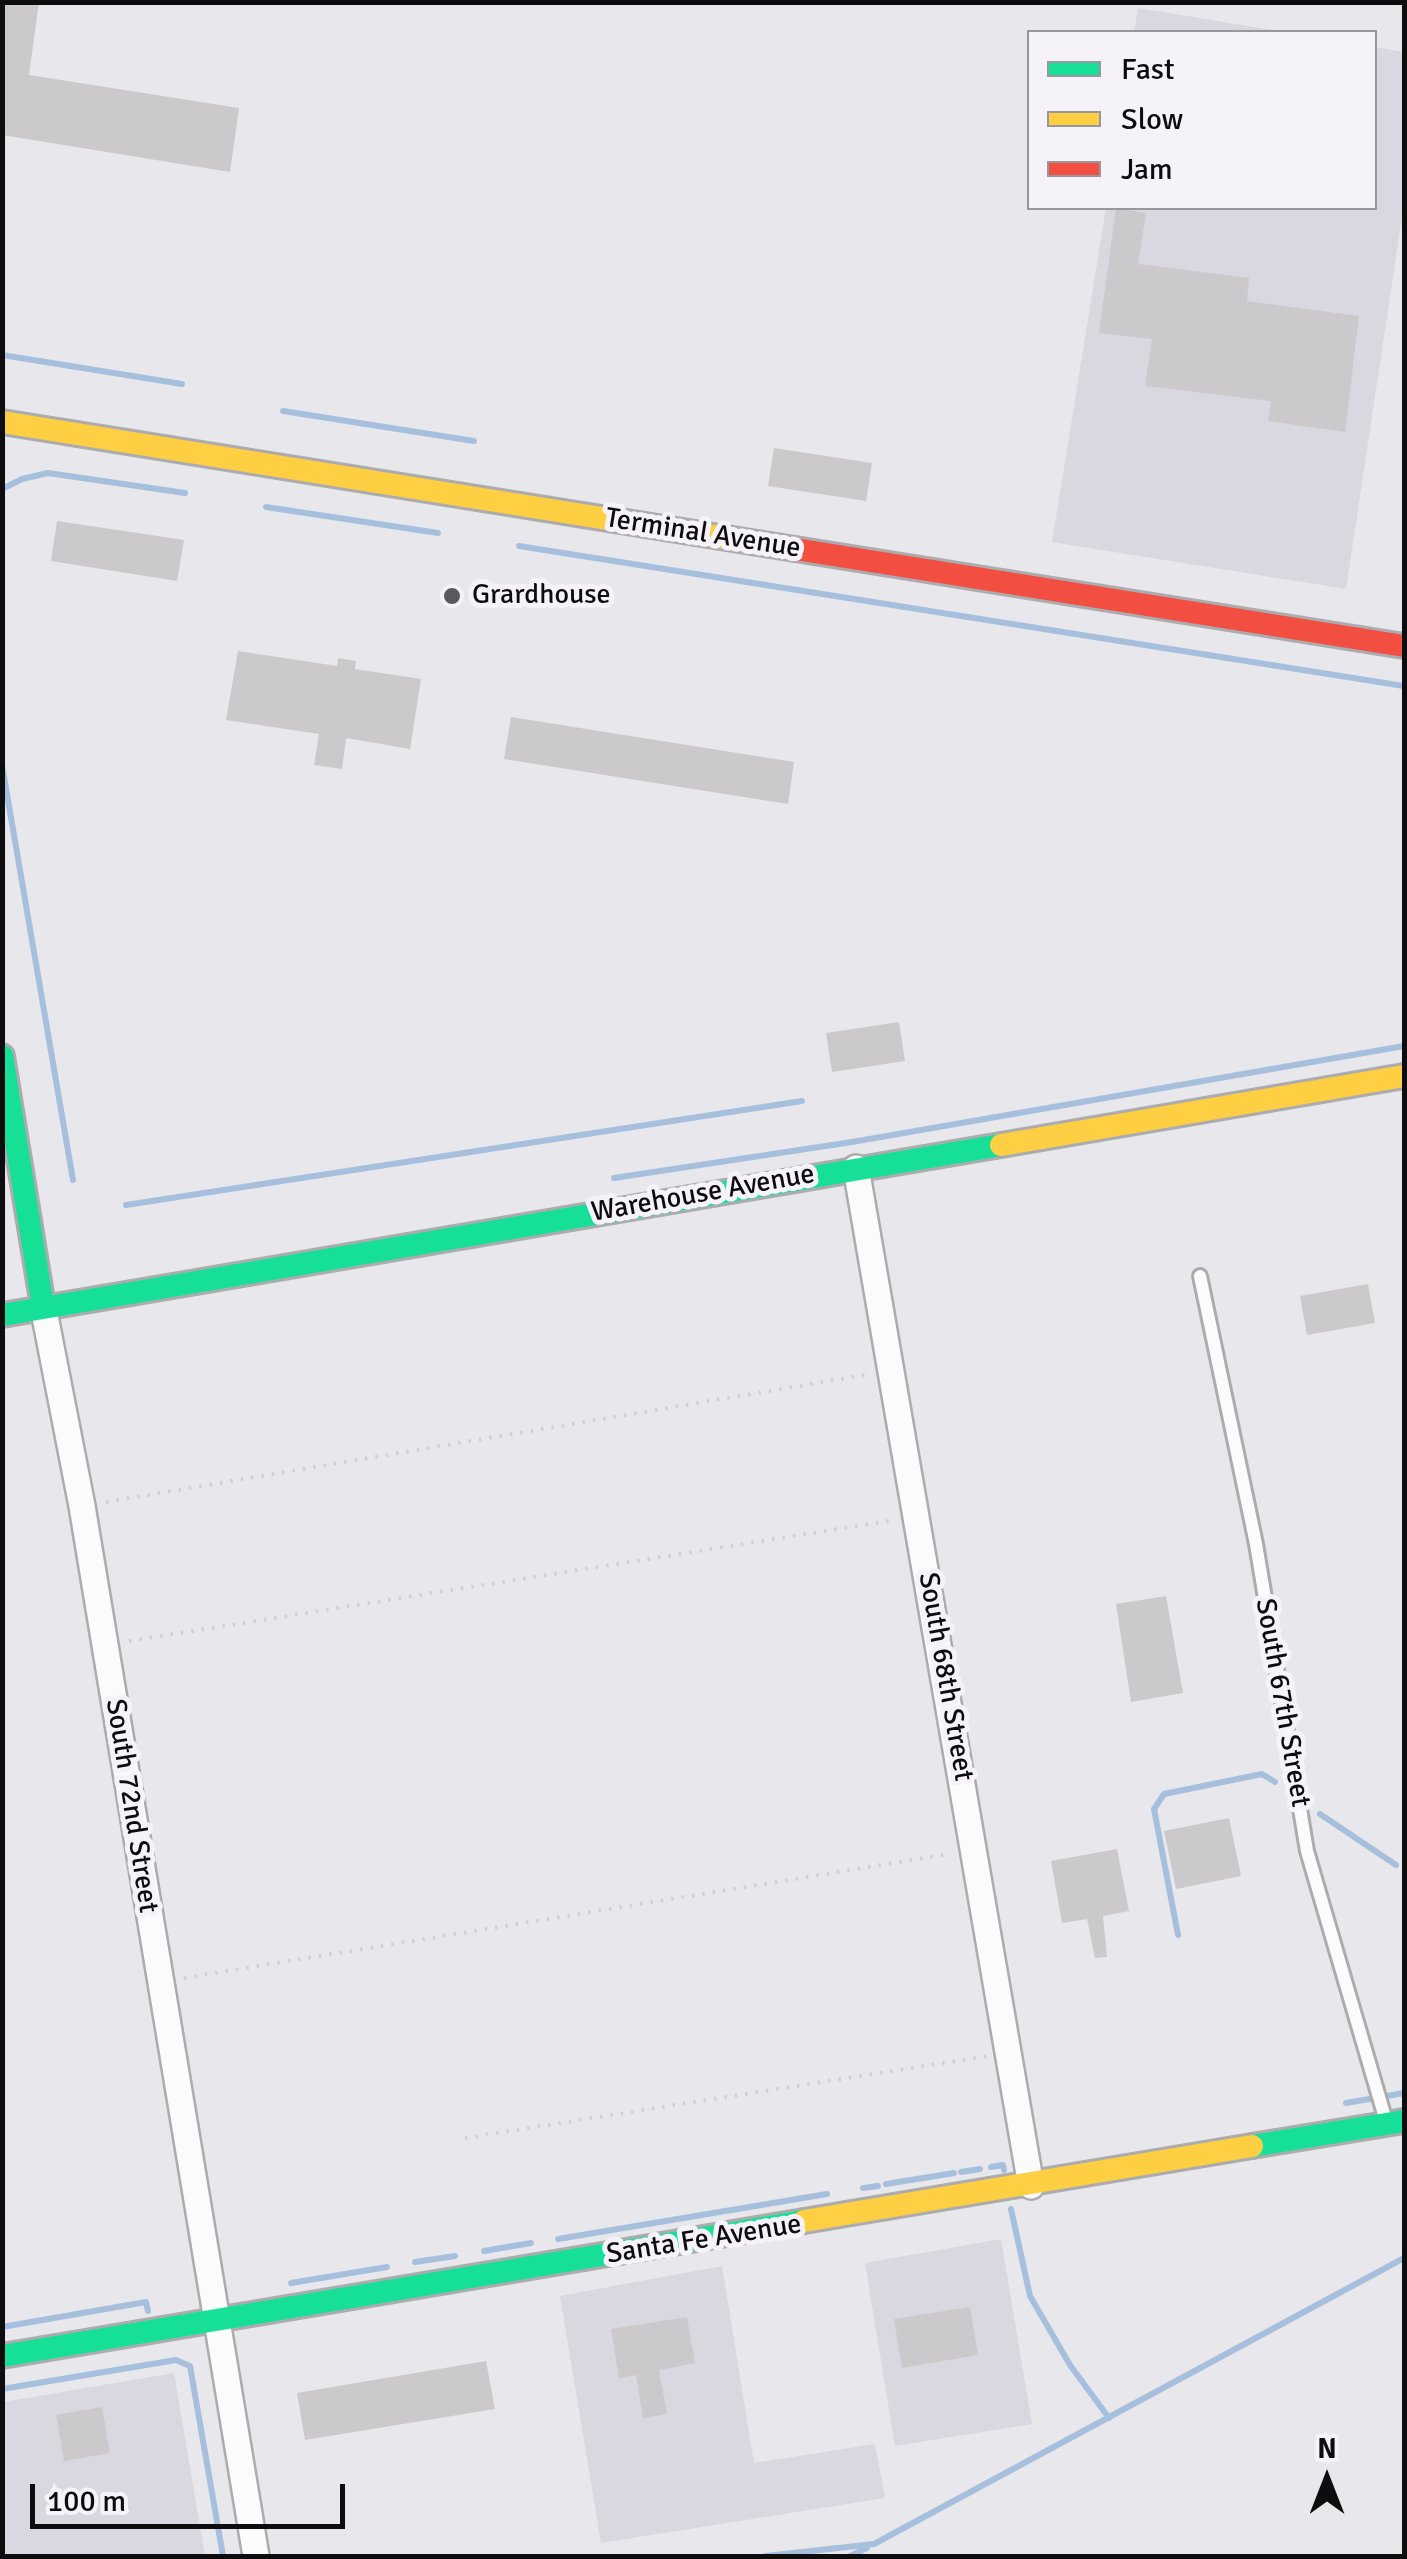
<!DOCTYPE html>
<html>
<head>
<meta charset="utf-8">
<style>
  body { margin:0 }
  #map { position:relative; width:1407px; height:2559px; overflow:hidden; background:#e8e7eb; font-family:Signika,sans-serif }
  canvas { display:block }
  .frame { position:absolute; inset:0; border:5px solid #0d0c0e; pointer-events:none }
  .legend { position:absolute; left:1027px; top:30px; width:350px; height:180px; box-sizing:border-box; background:#f5f3f9; border:2px solid #98979b; margin:0; padding:12px 18px; list-style:none; font-size:30px; color:#0d0c0e }
  .legend li { display:flex; align-items:center; gap:20px; height:50px }
  .legend b { width:50px; border:2px solid #98979b }
  .north { position:absolute; left:1277px; top:2429px; width:100px; height:100px; -webkit-text-stroke:8px #f5f3f9; paint-order:stroke; rotate:0deg; font-size:28px; font-weight:700; line-height:40px; text-align:center; color:#0d0c0e }
  .north::after { content:''; display:block; margin:auto; width:35px; height:45px; background:#0d0c0e; clip-path:polygon(50% 0,100% 100%,50% 72%,0 100%) }
  .scale { position:absolute; left:30px; top:2484px; width:315px; height:45px; box-sizing:border-box; border:5px solid #0d0c0e; border-top:0; padding-left:12px; font-size:30px; line-height:35px; white-space:nowrap; color:#0d0c0e; -webkit-text-stroke:8px #f5f3f9; paint-order:stroke }
</style>
</head>
<body>
<div id="map">
<canvas width="1407" height="2559"></canvas>
<div class="frame"></div>
<ul class="legend">
<li><b style="height:12px;background:#16e098"></b>Fast</li>
<li><b style="height:12px;background:#ffcf43"></b>Slow</li>
<li><b style="height:12px;background:#f24e42"></b>Jam</li>
</ul>
<div class="north">N</div>
<div class="scale">100 m</div>
</div>
<script>
const context = document.querySelector('canvas').getContext('2d');
context.lineJoin = 'round';
function fillPath(path, color) { context.fillStyle = color; context.fill(path, 'evenodd'); }
function stroke(path, color, width, dash) { context.strokeStyle = color; context.lineWidth = width; context.lineCap = dash ? 'butt' : 'round'; context.setLineDash(dash || []); context.stroke(path); }
function drawText(font, color, halo, rows, align = 'center') {
  context.font = font + ' Signika,sans-serif'; context.lineWidth = 10; context.setLineDash([]); context.textBaseline = 'middle'; context.strokeStyle = halo; context.fillStyle = color; for (const [text, x, y, turn = 0] of rows) {
    context.save(); context.translate(x, y); context.rotate((+turn || 0) * Math.PI / 180); context.textAlign = isNaN(turn) ? turn : align; if (halo) context.strokeText(text, 0, 0); context.fillText(text, 0, 0); context.restore();
  }
}
const built = new Path2D(`
  M1138 8 1285 32H1134Z
  M1375 47 1404 52V204L1346 589 1052 542 1106 208H1374Z
  M1001 2239 1032 2424 895 2446 865 2263Z
  M722 2266 754 2463 875 2444 885 2498 601 2543 560 2296Z
  M174 2373 205 2556H3V2402Z`);
const stream = new Path2D(`
  M2 355 182 384
  M283 411 474 441
  M2 489 22 479 48 473 185 493
  M266 507 438 533
  M519 546 1404 686
  M2 765 73 1180
  M614 1178 852 1142 1404 1046
  M126 1205 802 1101
  M1320 1814 1396 1865
  M1178 1935 1154 1809 1164 1794 1262 1774 1275 1782
  M1346 2103 1404 2093
  M991 2167 1003 2165 1004 2170
  M961 2172 980 2169
  M886 2184 954 2173
  M863 2188 878 2186
  M1011 2209 1030 2296 1070 2365 1109 2418
  M558 2239 827 2194
  M484 2251 531 2243
  M415 2262 455 2256
  M291 2283 387 2267
  M2 2327 146 2302 148 2311
  M2 2389 176 2360 190 2366 223 2556
  M766 2556 874 2544 1404 2258
  M850 2556 867 2548`);
const building = new Path2D(`
  M2 2H39L29 75 239 108 230 172 2 135Z
  M1116 208 1146 213 1138 264 1249 278 1247 301 1359 316 1345 432 1268 421 1271 401 1145 386 1152 339 1099 333Z
  M774 448 872 463 866 501 768 486Z
  M57 521 184 540 177 581 51 561Z
  M238 651 337 666 338 658 356 661 355 669 421 679 410 749 346 738 342 769 314 765 319 734 226 720Z
  M511 717 794 762 788 804 504 759Z
  M899 1022 905 1061 832 1072 826 1033Z
  M1368 1284 1375 1323 1307 1335 1300 1296Z
  M1166 1596 1183 1693 1131 1702 1116 1604Z
  M1229 1818 1241 1876 1176 1889 1164 1831Z
  M1117 1849 1129 1911 1103 1916 1107 1957 1095 1958 1087 1919 1062 1923 1051 1861Z
  M970 2307 978 2355 902 2368 894 2319Z
  M687 2317 695 2363 659 2370 667 2414 643 2418 636 2375 619 2378 611 2329Z
  M486 2361 495 2409 305 2440 297 2393Z
  M102 2407 110 2453 64 2461 56 2415Z`);
const path = new Path2D(`
  M106 1502 871 1374
  M129 1641 895 1520
  M184 1978 949 1854
  M465 2138 988 2056`);
const lane = new Path2D(`
  M1200 1276 1256 1544 1307 1851 1386 2121`);
const street = new Path2D(`
  M856 1168 1031 2186
  M43 1306 82 1506 256 2556`);
const fast = new Path2D(`
  M2 1056 43 1306
  M2 1315 1001 1145
  M1252 2146 1404 2121
  M2 2356 804 2221`);
const slow = new Path2D(`
  M2 422 795 549
  M1001 1145 1404 1076
  M804 2221 1252 2146`);
const jam = new Path2D(`
  M795 549 1404 646`);
const markers = [
  [452,596,10,"#5a595b"]
];
const streetNames = [
  ["Terminal Avenue",703,534,9],
  ["Warehouse Avenue",703,1194,-10],
  ["South 68th Street",945,1677,80],
  ["South 67th Street",1282,1703,80],
  ["South 72nd Street",131,1806,81],
  ["Santa Fe Avenue",704,2240,-9]
];
const poiNames = [
  ["Grardhouse",472,596]
];
fillPath(built, '#d9d8e0');
stroke(stream, '#a6bfdd', 6);
fillPath(building, '#cbc9cb');
stroke(lane, '#acacae', 18);
stroke(street, '#acacae', 30);
stroke(fast, '#acacae', 28);
stroke(slow, '#acacae', 28);
stroke(jam, '#acacae', 28);
stroke(path, '#d1d1d2', 4, [2.5, 8]);
stroke(lane, '#fcfbfc', 12);
stroke(street, '#fcfbfc', 25);
stroke(fast, '#16e098', 22);
stroke(slow, '#ffcf43', 22);
stroke(jam, '#f24e42', 22);
for (const [x, y, r, color] of markers) { const dot = new Path2D(); dot.arc(x, y, r, 0, 2 * Math.PI); context.fillStyle = color; context.fill(dot); stroke(dot, '#f5f3f9', 4); }
drawText('28px', '#0d0c0e', '#f5f3f9', streetNames);
drawText('28px', '#0d0c0e', '#f5f3f9', poiNames, 'left');
</script>
</body>
</html>
